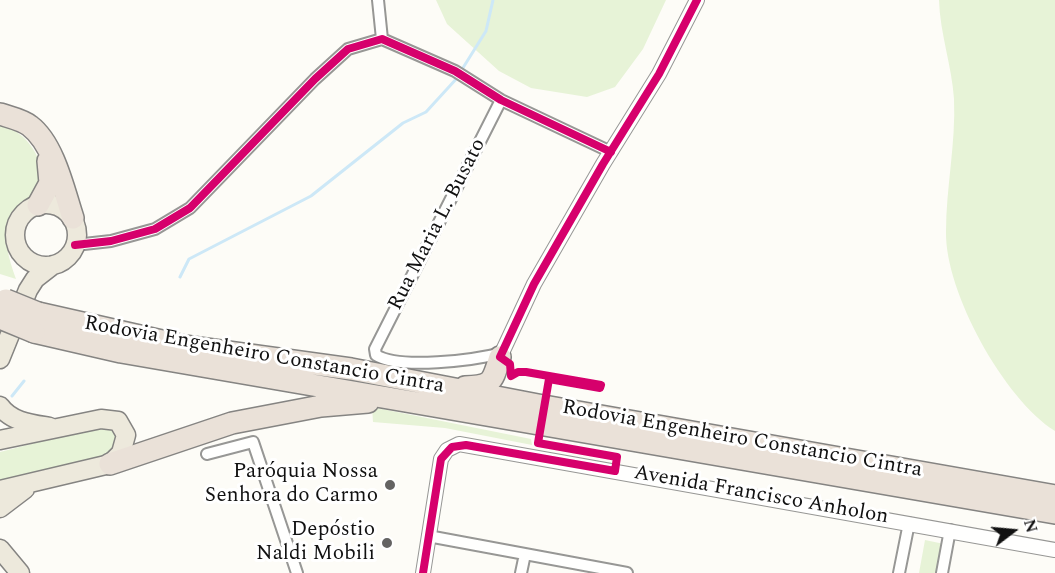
<!DOCTYPE html>
<html>
<head>
<meta charset="utf-8">
<style>
  body { margin:0 }
  #map { position:relative; width:1055px; height:573px; overflow:hidden; background:#fdfcf7; font-family:Spectral,serif }
  canvas { display:block }
  .north { position:absolute; left:983px; top:501px; width:60px; height:60px; -webkit-text-stroke:4px #fff; paint-order:stroke; rotate:74deg; font-size:16px; font-weight:700; line-height:24px; text-align:center; color:#111 }
  .north::after { content:''; display:block; margin:auto; width:21px; height:27px; background:#111; clip-path:polygon(50% 0,100% 100%,50% 72%,0 100%) }
</style>
</head>
<body>
<div id="map">
<canvas width="1055" height="573"></canvas>
<div class="north">N</div>
</div>
<script>
const context = document.querySelector('canvas').getContext('2d');
context.lineJoin = 'round';
function fillPath(path, color) { context.fillStyle = color; context.fill(path, 'evenodd'); }
function stroke(path, color, width, dash) { context.strokeStyle = color; context.lineWidth = width; context.lineCap = dash ? 'butt' : 'round'; context.setLineDash(dash || []); context.stroke(path); }
function drawText(font, color, halo, rows, align = 'center') {
  context.font = font + ' Spectral,serif'; context.lineWidth = 6; context.setLineDash([]); context.textBaseline = 'middle'; context.strokeStyle = halo; context.fillStyle = color; for (const [text, x, y, turn = 0] of rows) {
    context.save(); context.translate(x, y); context.rotate((+turn || 0) * Math.PI / 180); context.textAlign = isNaN(turn) ? turn : align; if (halo) context.strokeText(text, 0, 0); context.fillText(text, 0, 0); context.restore();
  }
}
const green = new Path2D(`
  M436 0H666L643 49 615 87 587 97 531 88 499 71 447 24Z
  M939 0H1055V431C1004 399 945 292 946 232 946 188 956 143 954 99 952 66 940 34 939 0Z
  M0 125C29 132 46 161 41 189 2 218 0 234 16 279L0 274Z
  M372 407 531 439 532 445 445 428 373 422Z
  M101 426 114 428 119 444 111 454 0 482V452Z
  M925 540 944 544 939 573H919Z`);
const stream = new Path2D(`
  M461 71 486 31 493 0
  M180 277 189 259 311 196 403 123 426 112 458 77
  M12 396 24 381`);
const minor = new Path2D(`
  M378 0 382 39
  M501 100 375 349 376 355C399 370 475 360 502 353
  M75 245 111 241 155 229 190 208 315 79 348 49 382 39 455 71 501 100 611 152
  M207 454 253 442 297 573
  M428 536 627 573
  M521 573 525 554
  M899 573 909 523
  M942 573 950 530`);
const tertiary = new Path2D(`
  M500 357 534 284 603 164 659 74 697 0
  M423 573 441 459 447 450 459 444 1055 550`);
const primary = new Path2D(`
  M15 235a31 31 0 1 1 62 0a31 31 0 1 1-62 0Z
  M0 359 28 290 35 279 53 265
  M0 406C11 422 32 424 50 427
  M0 440 101 419 118 421 126 435 121 453 110 464 0 490
  M0 508 25 489
  M0 549 20 573`);
const motorway = new Path2D(`
  M0 114C9 117 23 120 30 126 54 144 64 191 73 218
  M38 205 50 183 48 161
  M38 313 184 346 351 369 538 405 1055 496
  M34 332 121 352 1055 513
  M465 387C493 386 492 382 500 357
  M110 464 232 423 321 406 368 402`);
const motorwayBridge = new Path2D(`
  M6 300 38 313
  M0 318 34 332`);
const cycleway = new Path2D(`
  M75 245 111 241 155 229 190 208 315 79 348 49 382 39 455 71 501 100 611 152
  M423 573 441 459 452 447 466 445 615 471 617 457 538 443 549 379 600 388 601 385 526 372H518L511 376 510 364 500 357 534 284 603 164 659 74 697 0`);
const markers = [
  [390,485,6,"#646362"],
  [387,543,6,"#646362"]
];
const streetNames = [
  ["Rua Maria L. Busato",438,225,-63],
  ["Rodovia Engenheiro Constancio Cintra",264,356,10],
  ["Rodovia Engenheiro Constancio Cintra",742,440,10],
  ["Avenida Francisco Anholon",761,496,10]
];
const poiNames = [
  ["Paróquia Nossa",378,473],
  ["Senhora do Carmo",378,497],
  ["Depóstio",375,531],
  ["Naldi Mobili",375,555]
];
fillPath(green, '#e7f3d7');
stroke(stream, '#cde8f7', 3);
stroke(minor, '#979795', 14);
stroke(tertiary, '#979795', 16);
stroke(primary, '#858482', 21);
stroke(motorway, '#858482', 24);
stroke(minor, '#fffffe', 10);
stroke(tertiary, '#fffffe', 14);
stroke(primary, '#ede9dc', 18);
stroke(motorway, '#eae1d8', 21);
stroke(motorwayBridge, '#858482', 24, []);
stroke(motorwayBridge, '#eae1d8', 21);
stroke(cycleway, '#d6006c', 8);
for (const [x, y, r, color] of markers) { const dot = new Path2D(); dot.arc(x, y, r, 0, 2 * Math.PI); context.fillStyle = color; context.fill(dot); stroke(dot, '#fff', 2); }
drawText('21px', '#111', '#fff', streetNames);
drawText('21px', '#111', '#fff', poiNames, 'right');
</script>
</body>
</html>
